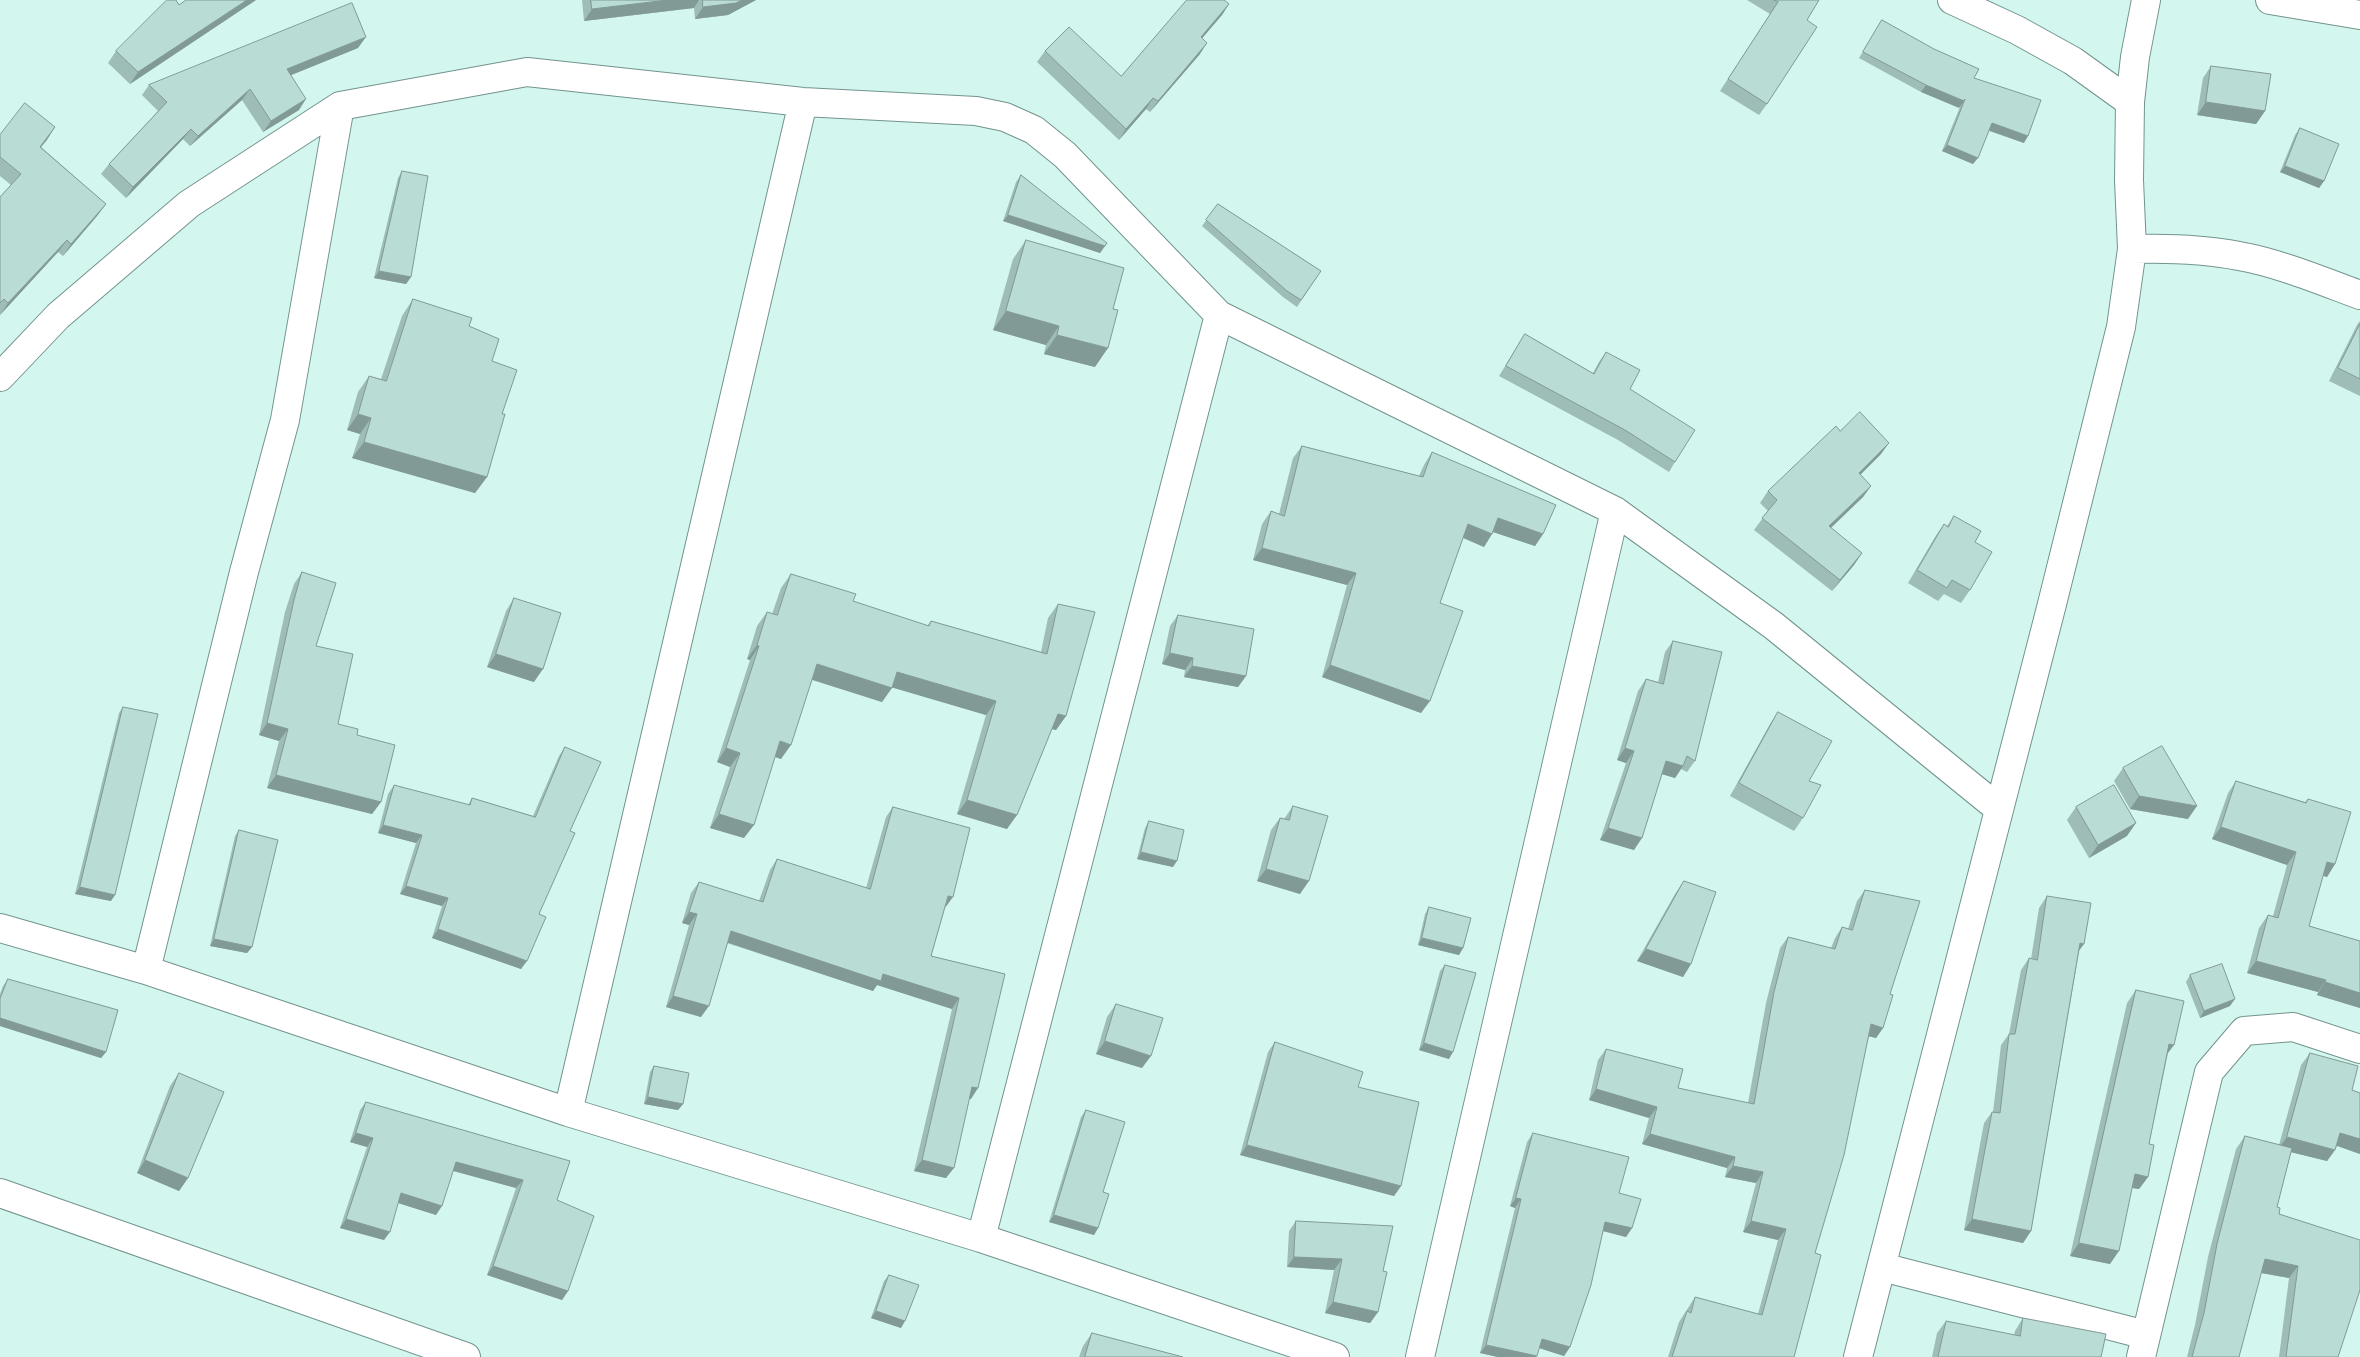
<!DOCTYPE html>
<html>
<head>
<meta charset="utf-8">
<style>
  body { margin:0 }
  canvas { display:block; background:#d3f6ef }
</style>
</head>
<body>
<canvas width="2360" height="1357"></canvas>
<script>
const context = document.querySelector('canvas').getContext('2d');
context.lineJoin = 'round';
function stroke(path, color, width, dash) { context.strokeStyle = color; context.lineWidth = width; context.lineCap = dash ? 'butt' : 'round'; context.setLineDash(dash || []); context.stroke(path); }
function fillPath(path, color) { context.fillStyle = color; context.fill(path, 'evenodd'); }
const street = new Path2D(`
  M1952 0 2017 30 2073 61 2130 102
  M2270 0 2360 15
  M2132 249C2168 248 2204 249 2239 256 2279 263 2322 281 2360 295
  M0 377 58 316 189 204 340 106 527 72 803 102 976 111 1005 117 1034 130 1065 155 1219 315 1615 511 1774 626 1999 809
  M0 928 146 970 568 1112 981 1238 1335 1357
  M146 970 244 572 285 420 340 106
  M568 1112 803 102
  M0 1193 466 1357
  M981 1238 1219 315
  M1882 1267 2146 1335
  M1420 1357 1615 511
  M1858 1357 2051 608 2121 327 2132 249 2129 180 2130 102 2135 57 2146 0
  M2141 1357 2209 1072 2244 1031 2293 1027 2360 1049`);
const wall = new Path2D(`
  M256 0 130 84 108 63 116 51 179 5Z
  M582 0H756L728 15 695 19 694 8 584 21Z
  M1747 0H1819L1807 20 1767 104 1759 115 1720 91 1770 14Z
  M1229 4 1222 15 1202 38 1200 54 1150 112 1146 109 1119 140 1037 62 1045 51 1121 76Z
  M1882 20 1974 78 2024 143 1989 131 1973 164 1942 151 1960 107 1921 92 1859 58Z
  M358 48 291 75 299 110 263 132 242 100 190 146 183 139 126 198 101 174 109 164 158 111 142 95 149 85Z
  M2211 66 2265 111 2256 124 2197 115 2203 78Z
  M55 127 41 147 106 204 97 216 63 256 58 252 0 315V197L11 185 0 176V135Z
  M2300 128 2324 181 2319 188 2280 172 2295 135Z
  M402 171 411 277 406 284 374 278 398 178Z
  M1021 175 1105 246 1100 253 1003 221 1016 182Z
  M1218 204 1321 271 1297 307 1283 297 1202 226Z
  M1026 240 1095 367 1044 354 1046 345 993 330 1013 259Z
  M413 299 469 326 492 361 502 414 487 477 475 493 352 458 360 434 347 430 358 392 369 376 381 379 402 316Z
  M2360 321V396L2329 381 2357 325Z
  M1525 334 1593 373 1599 362 1606 352 1675 462 1669 472 1618 440 1499 376 1519 344Z
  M1840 431 1881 454 1860 475 1871 486 1863 497 1831 528 1862 553 1854 565 1832 591 1754 530 1768 511 1760 503 1768 491Z
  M1302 446 1419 476 1424 465 1432 452 1543 534 1535 546 1493 532 1484 547 1463 538 1440 603 1421 713 1322 677 1347 585 1253 560 1262 524 1271 511 1279 514 1293 458Z
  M1954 516 1975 542 1970 590 1961 603 1944 594 1938 601 1908 583 1935 537 1944 524 1947 526Z
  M302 572 316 646 338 724 357 735 381 802 372 814 267 788 279 741 259 735 285 612 294 584Z
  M791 574 853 601 927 626 931 621 1041 652 1048 618 1058 604 1066 716 1056 730 1052 729 1007 829 957 814 986 715 892 687 882 702 812 680 781 759 775 757 744 838 710 828 730 767 717 762 750 660 747 659 757 626 767 612 772 614 781 588Z
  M514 598 534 682 487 667 506 611Z
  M1178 615 1246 676 1238 687 1184 677 1185 670 1162 664 1170 626Z
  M1673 641 1695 761 1687 772 1681 769 1675 778 1662 774 1634 850 1600 840 1626 763 1617 760 1638 691 1646 679 1658 682 1665 652Z
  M123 707 111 901 75 894 119 713Z
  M1778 712 1803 818 1794 831 1730 796 1770 724Z
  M565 747 570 831 539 914 521 969 432 938 442 906 400 894 416 843 378 833 388 794 394 785 468 805 472 798 533 816 559 756Z
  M2123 768 2188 819 2130 809 2114 781Z
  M2236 781 2305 802 2308 799 2335 864 2327 877 2323 876 2309 926 2360 941V1008L2317 995 2318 992 2247 973 2259 928 2268 915 2273 916 2287 865 2212 839 2228 793Z
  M1293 806 1300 894 1257 881 1271 830 1280 818 1284 819Z
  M893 807 945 908 931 956 1005 974 971 1099H969L946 1178 914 1171 952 1009 877 985 873 991 727 943 701 1017 666 1007 689 925 682 923 691 893 699 882 759 901 770 870 777 859 866 888 886 817Z
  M2076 807 2127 836 2089 858 2067 820Z
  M1149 821 1173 867 1137 859 1145 828Z
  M239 830 252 947 247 953 210 946 235 836Z
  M1684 881 1691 964 1683 977 1637 961 1675 894Z
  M1865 890 1890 994 1883 1028 1876 1038 1869 1036 1815 1253 1794 1357H1668L1679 1322 1695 1297 1758 1314 1778 1240 1743 1232 1756 1183 1725 1177 1727 1168 1642 1144 1649 1118 1589 1100 1598 1060 1606 1049 1678 1088 1748 1103 1766 1003 1780 948 1788 937 1831 948 1835 938 1842 927 1848 929 1857 901Z
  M2047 896 2079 952 2031 1231 2023 1243 1964 1230 1984 1123 1992 1112H1993L2001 1045 2009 1034 2021 970 2029 958 2031 959 2039 908Z
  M1429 907 1463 948 1459 955 1418 945 1425 914Z
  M1445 965 1449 1059 1419 1050 1440 971Z
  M2190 975 2230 1006 2200 1018 2186 982Z
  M8 979 106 1052 101 1058 0 1026V994L3 986Z
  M2136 990 2168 1053 2149 1144 2148 1177 2139 1189 2132 1188 2110 1264 2070 1256 2127 1003Z
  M1116 1004 1142 1068 1096 1054 1107 1017Z
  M1275 1042 1358 1087 1401 1186 1394 1196 1240 1155 1268 1052Z
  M2310 1053 2352 1090 2360 1093V1154L2337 1146 2335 1150 2327 1161 2291 1152 2277 1207 2338 1357H2279L2289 1278 2261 1273 2239 1357H2187L2195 1325 2208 1257 2236 1149 2245 1136 2279 1145 2301 1065Z
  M654 1066 683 1104 678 1110 644 1104 650 1072Z
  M179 1073 188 1178 179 1191 137 1173 170 1086Z
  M366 1102 570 1161 557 1200 568 1291 562 1300 487 1275 516 1188 453 1171 436 1215 398 1203 384 1240 340 1228 367 1147 350 1142 360 1110Z
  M1086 1110 1103 1192 1098 1228 1094 1235 1049 1222 1081 1117Z
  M1533 1133 1619 1193 1632 1228 1626 1237 1603 1231 1570 1347 1564 1356 1539 1348 1536 1357H1498L1480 1353 1515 1208 1510 1206 1527 1142Z
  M1296 1221 1383 1271 1378 1312 1370 1323 1325 1313 1334 1270 1287 1267 1289 1231Z
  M889 1275 901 1328 871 1318 884 1281Z
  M2023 1318 2101 1357H1932L1937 1333 1946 1321 2014 1335 2015 1331Z
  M1092 1333 1183 1357H1079L1083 1346Z`);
const shadedWall = new Path2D(`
  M247 0H256L130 84 138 72Z
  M668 0H699L694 8 584 21 592 9Z
  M742 0H756L728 15 695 19 703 7Z
  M1229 4 1222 15 1193 49 1201 37Z
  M366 37 358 48 279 80 287 69Z
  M1207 43 1200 54 1150 112 1158 101Z
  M1926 85 1964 101 1959 108 1921 92Z
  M250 89 242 100 190 146 198 136Z
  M1153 98 1146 109 1119 140 1126 129Z
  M306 99 299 110 263 132 271 121Z
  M2206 102 2265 111 2256 124 2197 115Z
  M1992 123 2028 136 2024 143 1988 130Z
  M55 127 47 140 31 159Z
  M191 129 183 139 126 198 133 187Z
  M1947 145 1978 158 1973 164 1942 151Z
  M2285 166 2324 181 2319 188 2280 172Z
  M106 204 97 216 63 256 71 244Z
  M1008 215 1105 246 1100 253 1003 221Z
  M67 240 58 252 0 315 8 303Z
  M379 271 411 277 406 284 374 278Z
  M1006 311 1059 326 1046 345 993 330Z
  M1057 335 1108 348 1095 367 1044 354Z
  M358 414 371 418 360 434 347 430Z
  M364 442 487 477 475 493 352 458Z
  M1889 443 1881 454 1851 484 1859 473Z
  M1871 486 1863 497 1820 538 1829 526Z
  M1498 518 1543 534 1535 546 1490 531Z
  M1468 524 1492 534 1484 547 1459 536Z
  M1262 548 1356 573 1347 585 1253 560Z
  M1862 553 1854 565 1832 591 1840 580Z
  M757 645 759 646 750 660 747 659Z
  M1170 653 1193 658 1185 670 1162 664Z
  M496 654 543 669 534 682 487 667Z
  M817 664 892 688 882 702 807 678Z
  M1330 665 1430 701 1421 713 1322 677Z
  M1192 666 1246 676 1238 687 1184 677Z
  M897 672 996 701 986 715 887 686Z
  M1058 714 1066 716 1056 730 1048 728Z
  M267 723 288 729 279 741 259 735Z
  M780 741 791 745 781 759 770 755Z
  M726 748 740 753 730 767 717 762Z
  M1625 748 1634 751 1626 763 1617 760Z
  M1666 761 1683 766 1675 778 1658 773Z
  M276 775 381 802 372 814 267 788Z
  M2139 796 2197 806 2188 819 2130 809Z
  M967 800 1017 815 1007 829 957 814Z
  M719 814 754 825 744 838 710 828Z
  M2136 823 2127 836 2089 858 2098 845Z
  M383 825 422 835 416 843 378 833Z
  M2221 827 2296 852 2287 865 2212 839Z
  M1608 828 1642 838 1634 850 1600 840Z
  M1141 852 1177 861 1173 867 1137 859Z
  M2327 862 2335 864 2327 877 2319 874Z
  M1266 869 1309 881 1300 894 1257 881Z
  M406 886 448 898 442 906 400 894Z
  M80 887 115 895 111 901 75 894Z
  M948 896 953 897 945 908Z
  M689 912 697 914 689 925 682 923Z
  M438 929 527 961 521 969 432 938Z
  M731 931 883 974 959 998 952 1009 877 985 873 991 723 941Z
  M1422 938 1463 948 1459 955 1418 945Z
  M214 939 252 947 247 953 210 946Z
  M2080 943 2084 944 2076 955Z
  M1646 949 1691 964 1683 977 1637 961Z
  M2256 961 2326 980 2318 992 2247 973Z
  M2325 982 2360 993V1008L2317 995Z
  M673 996 709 1006 701 1017 666 1007Z
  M2235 999 2230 1006 2200 1018 2204 1011Z
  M0 1018 106 1052 101 1058 0 1026Z
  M1871 1024 1883 1028 1876 1038 1863 1035Z
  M1105 1041 1151 1056 1142 1068 1096 1054Z
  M1424 1043 1453 1052 1449 1059 1419 1050Z
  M2169 1044 2174 1045 2165 1057Z
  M972 1087 978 1088 971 1099 964 1097Z
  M1596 1089 1657 1107 1649 1118 1589 1100Z
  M648 1097 683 1104 678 1110 644 1104Z
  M356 1133 373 1138 367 1147 350 1142Z
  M2340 1133 2360 1139V1154L2332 1144Z
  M1650 1134 1735 1157 1727 1168 1642 1144Z
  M2287 1137 2335 1150 2327 1161 2278 1149Z
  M1247 1145 1401 1186 1394 1196 1240 1155Z
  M145 1160 188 1178 179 1191 137 1173Z
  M922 1160 954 1168 946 1178 914 1171Z
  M456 1162 523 1180 516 1188 450 1170Z
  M1733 1166 1763 1172 1756 1183 1725 1177Z
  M2135 1174 2148 1177 2139 1189 2126 1187Z
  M401 1193 442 1206 436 1215 395 1202Z
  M1516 1198 1521 1199 1515 1208 1510 1206Z
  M1054 1215 1098 1228 1094 1235 1049 1222Z
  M346 1219 390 1232 384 1240 340 1228Z
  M1972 1219 2031 1231 2023 1243 1964 1230Z
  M1751 1221 1786 1229 1778 1240 1743 1232Z
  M1605 1222 1632 1228 1626 1237 1599 1230Z
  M2079 1243 2119 1251 2110 1264 2070 1256Z
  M1294 1257 1342 1259 1334 1270 1287 1267Z
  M2265 1259 2298 1266 2289 1278 2256 1272Z
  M493 1266 568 1291 562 1300 487 1275Z
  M1333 1302 1378 1312 1370 1323 1325 1313Z
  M876 1311 905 1321 901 1328 871 1318Z
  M1542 1339 1570 1347 1564 1356 1536 1347Z
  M1486 1345 1537 1356 1536 1357H1498L1480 1353Z`);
const building = new Path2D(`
  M167 0H176L179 5 186 0H247L138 72 116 51Z
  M591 0H668L592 9Z
  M703 0H742L736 3 703 7Z
  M1187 0H1224L1229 4 1201 37 1207 43 1158 101 1153 98 1126 129 1045 51 1069 27 1121 76Z
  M1774 0H1819L1807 20 1817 27 1767 104 1728 79 1778 2Z
  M352 3 366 37 287 69 306 99 271 121 250 89 198 136 191 129 133 187 109 164 167 102 149 85Z
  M1882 20 1934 49 1979 69 1974 78 2041 100 2028 136 1992 123 1978 158 1947 145 1965 99 1964 101 1926 85 1863 52Z
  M2211 66 2271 74 2265 111 2206 102Z
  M25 103 55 127 40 147 106 204 71 244 67 240 8 303 4 299 0 303V197L21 174 0 157V135Z
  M2300 128 2339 144 2324 181 2285 166Z
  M402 171 428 176 411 277 379 271Z
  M1021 175 1107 243 1105 246 1008 215Z
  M1218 204 1321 271 1301 300 1287 291 1206 220Z
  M1026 240 1124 268 1113 309 1118 310 1108 348 1057 335 1059 326 1006 311Z
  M413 299 472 318 469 326 499 339 492 361 517 370 502 414H505L487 477 364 442 371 418 358 414 369 376 386 381Z
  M2360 324V379L2338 368Z
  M1525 334 1594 374 1606 352 1640 370 1630 389 1695 430 1675 462 1625 430 1506 366Z
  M1860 412 1889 443 1859 473 1871 486 1829 526 1862 553 1840 580 1762 518 1777 500 1768 491 1836 426 1840 431Z
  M1302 446 1423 477 1432 452 1556 505 1543 534 1498 518 1492 534 1468 524 1440 603 1463 611 1430 701 1330 665 1356 573 1262 548 1271 511 1284 516Z
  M1954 516 1981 531 1975 542 1992 552 1970 590 1952 580 1947 588 1917 570 1944 524 1948 527Z
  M302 572 336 583 316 646 353 654 338 724 358 729 357 735 395 745 381 802 276 775 288 729 267 723 294 600Z
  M791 574 856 594 853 601 929 626 931 621 1047 654 1058 604 1095 612 1066 716 1058 714 1017 815 967 800 996 701 897 672 892 688 817 664 791 745 780 741 754 825 719 814 740 753 726 748 759 646 757 645 767 612 777 615Z
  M514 598 561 613 543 669 496 654Z
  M1178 615 1254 629 1246 676 1192 666 1193 658 1170 653Z
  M1673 641 1722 652 1695 761 1687 756 1683 766 1666 761 1642 838 1608 828 1634 751 1625 748 1646 679 1663 684Z
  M123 707 158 714 115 895 80 887Z
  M1778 712 1832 741 1809 781 1821 785 1803 818 1739 783Z
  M2162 746 2197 806 2139 796 2123 768Z
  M565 747 601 762 570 831 575 833 539 914 546 917 527 961 438 929 448 898 406 886 422 835 383 825 394 785 470 805 472 798 535 817Z
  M2236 781 2306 803 2308 799 2351 812 2335 864 2327 862 2309 926 2360 941V993L2325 982 2326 980 2256 961 2268 915 2278 918 2296 852 2221 827Z
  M2114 785 2136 823 2098 845 2076 807Z
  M1293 806 1328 816 1309 881 1266 869 1280 818 1289 820Z
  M893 807 970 828 953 897 948 896 931 956 1005 974 978 1088 972 1087 954 1168 922 1160 959 998 883 974 881 981 731 931 709 1006 673 996 697 914 689 912 699 882 763 902 777 859 870 889Z
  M1149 821 1184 830 1177 861 1141 852Z
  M239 830 278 840 252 947 214 939Z
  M1684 881 1716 892 1691 964 1646 949Z
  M1865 890 1920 901 1890 994 1893 995 1883 1028 1871 1024 1844 1155 1815 1253 1821 1255 1794 1357H1672L1687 1311 1691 1313 1695 1297 1762 1315 1786 1229 1751 1221 1763 1172 1733 1166 1735 1157 1650 1134 1657 1107 1596 1089 1606 1049 1683 1069 1678 1088 1754 1104 1774 992 1788 937 1835 949 1842 927 1852 930Z
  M2047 896 2091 903 2084 944 2080 943 2031 1231 1972 1219 1992 1112 2000 1113 2009 1034H2015L2029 958 2037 960Z
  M1429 907 1471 918 1463 948 1422 938Z
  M2222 964 2235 999 2204 1011 2190 975Z
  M1445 965 1476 973 1453 1052 1424 1043Z
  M8 979 118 1010 106 1052 0 1018V999Z
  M2136 990 2184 1001 2174 1045 2169 1044 2149 1144 2154 1145 2148 1177 2135 1174 2119 1251 2079 1243Z
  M1116 1004 1163 1018 1151 1056 1105 1041Z
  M1275 1042 1363 1072 1358 1087 1419 1102 1401 1186 1247 1145Z
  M2310 1053 2358 1066 2352 1090 2360 1093V1139L2340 1133 2335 1150 2287 1137Z
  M654 1066 689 1073 683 1104 648 1097Z
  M179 1073 224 1092 188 1178 145 1160Z
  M366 1102 570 1161 557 1200 594 1216 568 1291 493 1266 523 1180 456 1162 442 1206 401 1193 390 1232 346 1219 373 1138 356 1133Z
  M1086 1110 1125 1122 1103 1192 1109 1194 1098 1228 1054 1215Z
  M1533 1133 1629 1157 1619 1193 1641 1199 1632 1228 1605 1222 1591 1285 1570 1347 1542 1339 1537 1356 1486 1345 1521 1199 1516 1198Z
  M2245 1136 2292 1148 2277 1207 2280 1208 2279 1214 2360 1240V1290L2338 1357H2286L2298 1266 2265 1259 2239 1357H2192L2204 1313 2217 1244Z
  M1296 1221 1393 1226 1383 1271 1387 1272 1378 1312 1333 1302 1342 1259 1294 1257Z
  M889 1275 919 1285 905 1321 876 1311Z
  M2023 1318 2106 1334 2101 1357H1938L1946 1321 2020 1336Z
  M1092 1333 1183 1357H1085Z`);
stroke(street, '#73948e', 30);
stroke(street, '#fff', 28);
fillPath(wall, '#9fbdb7');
fillPath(shadedWall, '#829a95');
fillPath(building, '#b9dcd5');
stroke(building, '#829a95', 1);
</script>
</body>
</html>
